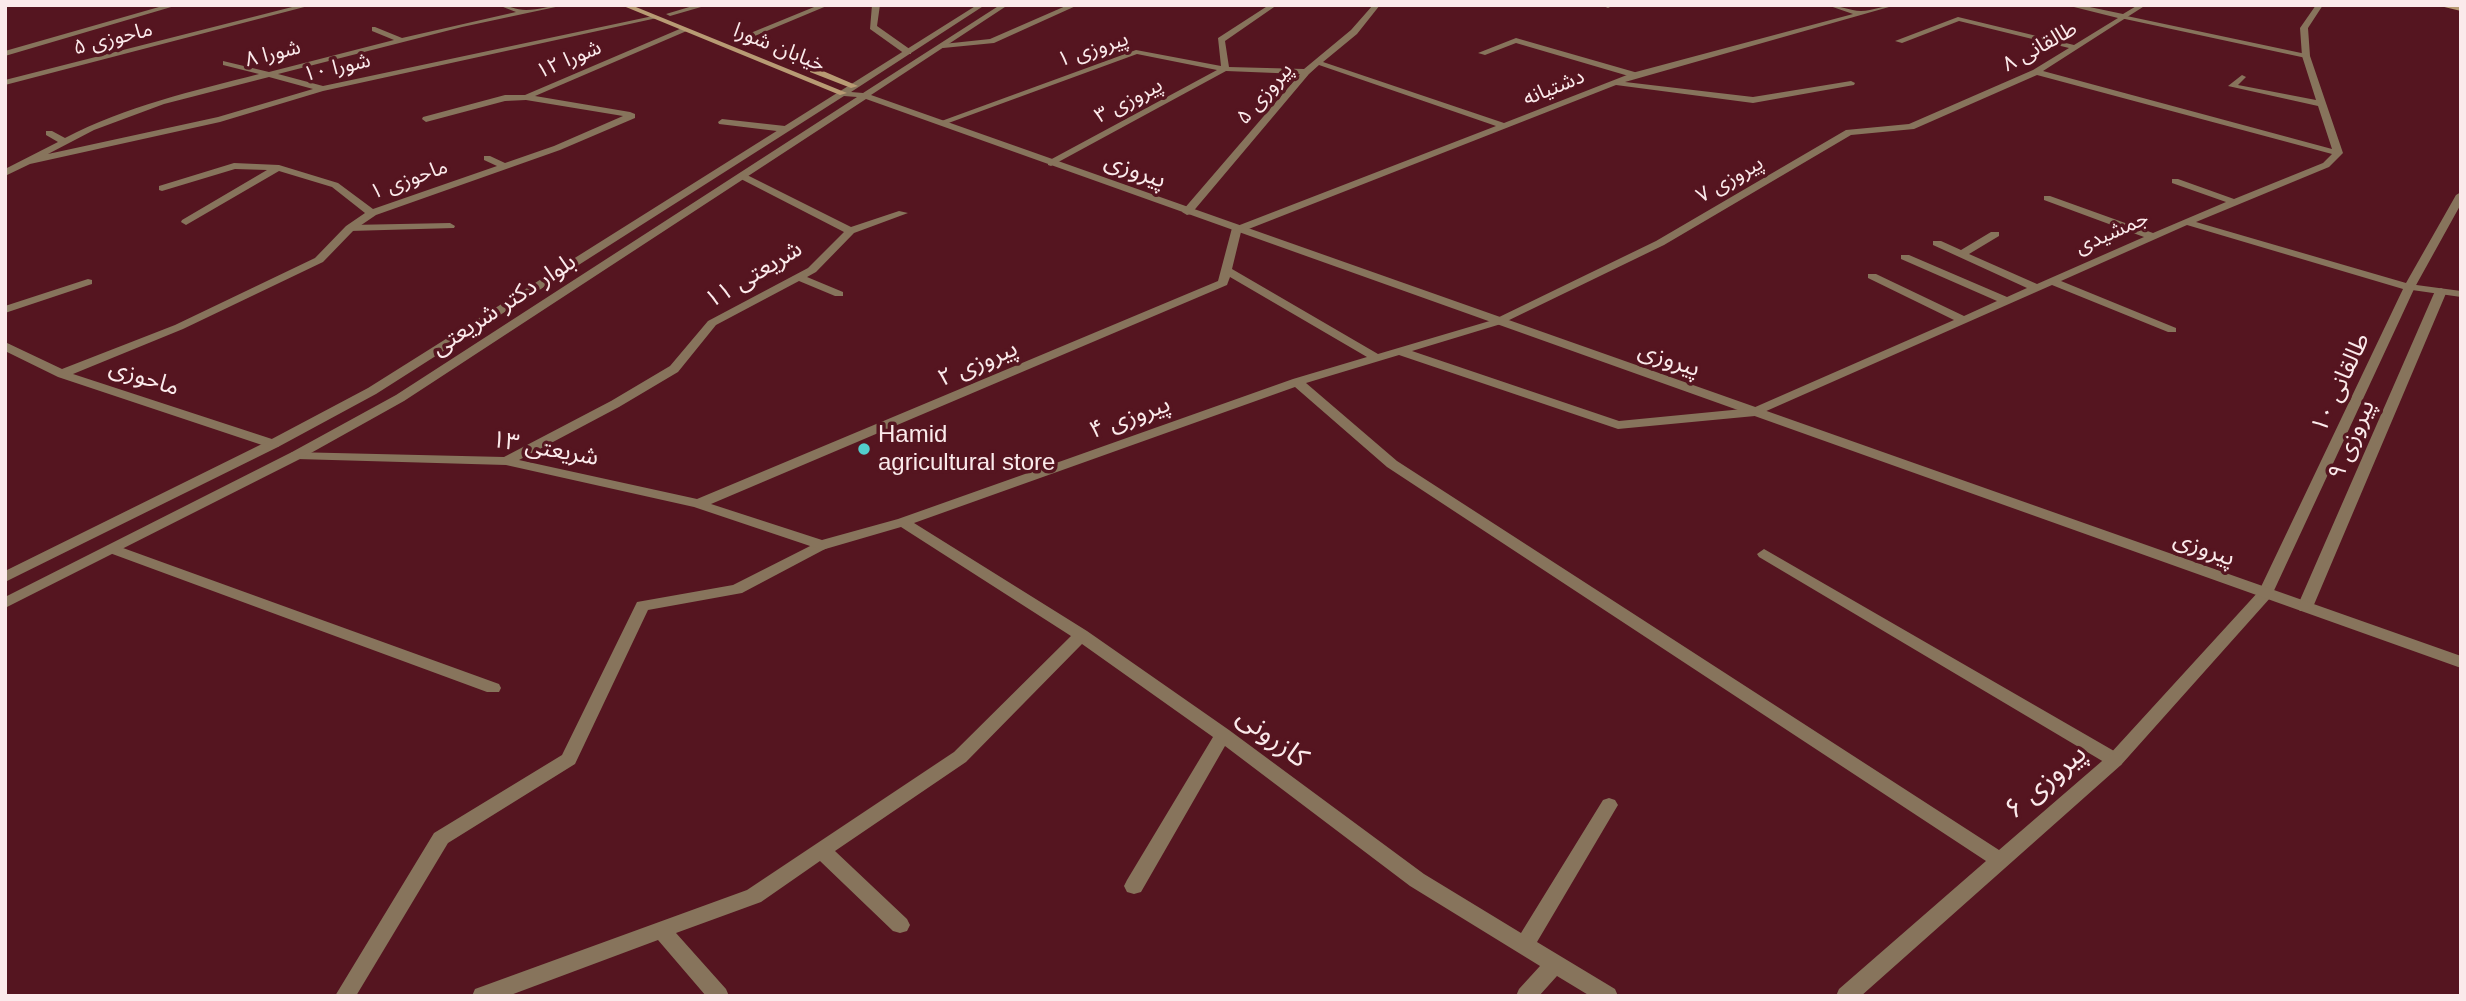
<!DOCTYPE html>
<html>
<head>
<meta charset="utf-8">
<style>
  body { margin:0 }
  #map { position:relative; width:2466px; height:1001px; overflow:hidden; background:#551520; font-family:Helvetica,sans-serif }
  canvas { display:block }
  .frame { position:absolute; inset:0; border:7px solid #fbeaeb; pointer-events:none }
</style>
</head>
<body>
<div id="map">
<canvas width="2466" height="1001"></canvas>
<div class="frame"></div>
</div>
<script>
const context = document.querySelector('canvas').getContext('2d');
context.lineJoin = 'round';
function fillPath(path, color) { context.fillStyle = color; context.fill(path, 'evenodd'); }
function stroke(path, color, width, dash) { context.strokeStyle = color; context.lineWidth = width; context.lineCap = dash ? 'butt' : 'round'; context.setLineDash(dash || []); context.stroke(path); }
function drawText(font, color, halo, rows, align = 'center') {
  context.font = font + ' Helvetica,"Noto Sans Arabic",sans-serif'; context.lineWidth = 7; context.setLineDash([]); context.textBaseline = 'middle'; context.strokeStyle = halo; context.fillStyle = color; for (const [text, x, y, turn = 0] of rows) {
    context.save(); context.translate(x, y); context.rotate((+turn || 0) * Math.PI / 180); context.textAlign = isNaN(turn) ? turn : align; if (halo) context.strokeText(text, 0, 0); context.fillText(text, 0, 0); context.restore();
  }
}
const service = new Path2D(`
  M1601 5H1611L1612 6 1608 8Z
  M2122 15 2306 54 2310 56 2306 58 2125 19H2122Z
  M1516 38 1638 73 1639 75 1632 77 1516 43 1485 55 1478 53Z
  M450 223 455 226 454 228 350 231 345 228 350 225Z
  M2409 284 2461 291V297L2405 289 2403 287Z
  M822 540 829 545 827 548 742 593 648 610 575 764 448 843 356 996H335L434 833 562 755 637 602 733 585Z
  M1764 549 2121 755 2124 760 2121 765 2115 767 2109 765 1759 557 1757 554Z`);
const minor = new Path2D(`
  M166 5H178L5 56V51Z
  M300 5H312L5 85V80Z
  M498 5C508 5 516 10 526 10 539 10 552 5 565 5L462 27 278 74 323 86 653 16 657 18 323 91 220 122 30 164 5 176V169L58 142 46 135V131H52L65 138C126 106 193 91 259 74L223 65V61L269 72 394 40 372 31V27H375L402 38 516 12ZM269 77 313 89 218 117 48 154 94 130 164 104Z
  M696 5H708L670 16 666 14Z
  M819 5H829L738 43 731 41Z
  M872 5H880L877 26 911 50V54H905L870 29Z
  M1068 5H1078L994 43 943 48 939 46 943 44 990 39Z
  M1269 5H1277L1225 41 1229 67 1304 69 1351 30 1373 5H1380L1357 34 1323 62 1504 123 1632 73 1853 14 1827 5C1839 5 1850 11 1861 11 1873 11 1884 5 1896 5L1625 82 1753 97 1851 81 1855 83 1854 85 1753 103 1616 85 1241 232 1232 269 1378 354 1493 320 1656 241 1846 130 1909 124 2033 70 2069 48 1959 21 1902 43 1895 41 1958 17 2074 45 2118 18 2066 5H2080L2123 14 2138 5H2146L2043 71 2332 149 2318 106 2228 86 2242 75 2246 77 2238 85 2316 100 2302 56 2300 28 2316 5H2323L2308 28 2310 56 2343 153 2329 167 2196 222 2406 283 2456 195 2461 192V204L2415 287 2271 597 2121 765 1861 996H1836L1839 989 1986 861 1387 467 1295 387 914 523 1087 631 1229 730 1424 874 1521 933 1603 800 1609 798 1615 800 1618 805 1615 810 1537 942 1615 989 1618 996H1590L1557 976 1539 996H1516L1519 989 1540 966 1410 886 1225 746 1141 892 1134 894 1127 892 1124 886 1127 880 1213 737 1082 644 966 762 835 851 907 919 910 925 907 931 900 933 893 931 820 861 761 902 676 933 726 989 729 996H706L658 940 508 996H472L475 989 747 890 954 752 1071 636 901 527 822 550 694 507 506 465 297 459 290 455 292 452 504 457 611 401 670 366 708 321 808 268 844 232 739 178V174H745L851 227 899 211 908 213 854 233 816 272 807 277 843 292V296H835L799 281 716 325 678 372 619 407 519 460 697 499 1218 281 1232 228 1496 126 1319 65 1309 74 1191 214 1187 215 1182 212 1183 210 1300 74 1226 71 1051 166 1048 165V161L1217 70 1137 54 943 125 936 123 1136 50 1221 66 1218 38ZM2037 75 2332 154 2323 163 2234 199 2178 179H2172V183L2226 202 2153 233 2050 196H2044V200L2144 237 2037 284 1969 254 1999 236V232H1991L1961 250 1941 241H1933V245L2027 288 2007 297 1909 255H1901V259L1997 301 1964 316 1876 274H1868V278L1954 320 1753 408 1619 421 1412 351 1501 324 1664 245 1851 135 1914 129ZM2187 225 2403 289 2259 591 2109 755 1999 850 1397 461 1306 383 1399 355 1618 429 1755 416 2052 285 2168 332H2176V328L2061 281ZM1230 277 1367 357 1293 379 898 519 822 540 711 504 1227 285Z
  M682 28 689 30 535 96 630 112 635 114V118L560 150 376 215 354 230 323 262 183 329 73 374 278 441 280 444 278 447H268L58 377 5 351V342L62 369 175 325 315 258 346 226 365 213 332 187 279 171 186 225 181 222 182 220 267 170 235 169 162 191 159 190V186L234 163 279 165 338 183 373 209 497 166 484 160V156H490L505 163 554 146 623 116 526 100 505 101 426 122 422 119 423 117 505 95H525Z
  M722 119 785 126 789 129 785 132 719 124 718 122Z
  M88 279 92 280V284L5 313V306Z
  M2441 288 2447 291 2313 607 2310 611H2300L2297 607 2435 291Z
  M112 544 499 684 501 688 499 692H487L107 552 105 549 107 546Z`);
const tertiary = new Path2D(`
  M977 5H985L851 92 863 93 1000 5H1008L871 95 2461 656V668L866 99 404 401 302 458 5 608V597L292 452 396 395 857 97 844 96 376 394 278 447 5 582V571L268 441 368 388Z`);
const secondary = new Path2D(`
  M621 5H631L847 93 840 95Z
  M2436 5 2461 7V11Z
  M810 68H816L858 86 851 88 810 72Z`);
const markers = [
  [864,449,7,"#52cdcc"]
];
const farStreetnames = [
  ["ماحوزی ۵",113,39,-14],
  ["طالقانی ۸",2040,47,-29],
  ["خیابان شورا",779,48,22],
  ["پیروزی ۱",1093,50,-18],
  ["شورا ۸",273,54,-14],
  ["شورا ۱۲",569,60,-23],
  ["شورا ۱۰",337,68,-13],
  ["دشتیانه",1554,88,-22],
  ["پیروزی ۵",1265,94,-49],
  ["پیروزی ۳",1129,101,-28],
  ["ماحوزی ۱",409,180,-20],
  ["پیروزی ۷",1730,180,-30],
  ["جمشیدی",2112,233,-24]
];
const streetNames = [
  ["پیروزی",1135,171,20],
  ["شریعتی ۱۱",754,275,-31],
  ["بلوار دکتر شریعتی",504,305,-33],
  ["پیروزی",1669,360,19],
  ["پیروزی ۲",978,364,-23],
  ["ماحوزی",144,378,18],
  ["طالقانی ۱۰",2341,383,-65],
  ["پیروزی ۴",1130,418,-20],
  ["پیروزی ۹",2352,440,-67],
  ["شریعتی ۱۳",545,449,10],
  ["پیروزی",2204,549,20]
];
const poiNames = [
  ["Hamid",878,435],
  ["agricultural store",878,463]
];
const nearStreetnames = [
  ["کازرونی",1272,738,37],
  ["پیروزی ۶",2046,782,-41]
];
fillPath(service, '#87745c');
fillPath(minor, '#87745c');
fillPath(tertiary, '#87745c');
fillPath(secondary, '#b89b74');
for (const [x, y, r, color] of markers) { const dot = new Path2D(); dot.arc(x, y, r, 0, 2 * Math.PI); context.fillStyle = color; context.fill(dot); stroke(dot, '#551520', 2.5); }
drawText('21px', '#fbeaeb', '#551520', farStreetnames);
drawText('24px', '#fbeaeb', '#551520', streetNames);
drawText('24px', '#fbeaeb', '#551520', poiNames, 'left');
drawText('28px', '#fbeaeb', '#551520', nearStreetnames);
</script>
</body>
</html>
